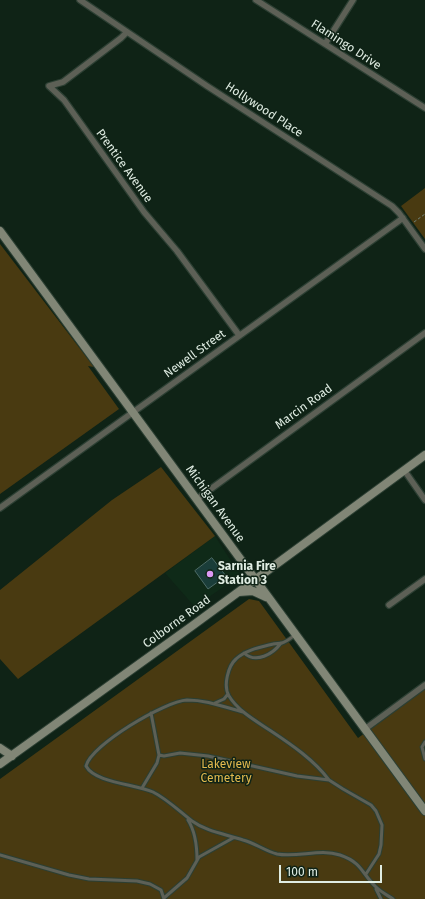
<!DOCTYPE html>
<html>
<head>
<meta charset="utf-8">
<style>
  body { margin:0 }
  #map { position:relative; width:425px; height:899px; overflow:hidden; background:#0f2316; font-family:"Fira Sans",sans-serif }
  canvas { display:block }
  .scale { position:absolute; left:279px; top:865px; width:103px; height:18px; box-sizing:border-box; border:2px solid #e0ede3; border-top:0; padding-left:5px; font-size:12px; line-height:14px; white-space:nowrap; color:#e0ede3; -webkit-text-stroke:3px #0f2316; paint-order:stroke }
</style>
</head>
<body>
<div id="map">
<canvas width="425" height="899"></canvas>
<div class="scale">100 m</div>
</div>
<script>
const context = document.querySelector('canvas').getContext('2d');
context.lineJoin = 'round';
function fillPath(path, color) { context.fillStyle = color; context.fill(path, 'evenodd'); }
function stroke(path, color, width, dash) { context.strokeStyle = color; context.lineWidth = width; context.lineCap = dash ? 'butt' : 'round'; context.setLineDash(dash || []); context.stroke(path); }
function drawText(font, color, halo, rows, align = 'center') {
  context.font = font + ' "Fira Sans",sans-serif'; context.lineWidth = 3; context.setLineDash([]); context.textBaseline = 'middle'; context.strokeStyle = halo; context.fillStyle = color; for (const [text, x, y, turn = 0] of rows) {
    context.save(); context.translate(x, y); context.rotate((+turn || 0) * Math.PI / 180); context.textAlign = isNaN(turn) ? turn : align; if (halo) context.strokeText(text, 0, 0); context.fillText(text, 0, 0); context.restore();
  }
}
const built = new Path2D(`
  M215 536 240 575 195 607 165 573Z`);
const green = new Path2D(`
  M425 188V239L401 206Z
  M0 244 94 367 88 366 119 409 0 494Z
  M161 467 215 536 18 679 0 659V590L112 500Z
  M249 599 259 601 358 738 383 720 425 687V899H0V779Z`);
const building = new Path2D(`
  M212 558 226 576 208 589 195 571Z`);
const path = new Path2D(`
  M414 222 425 214`);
const lane = new Path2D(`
  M295 635C291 638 286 642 282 643 279 644 276 643 273 644 261 647 245 650 236 659 228 666 223 686 229 696 238 711 256 721 271 731 292 745 314 760 329 780
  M244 653C256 664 273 654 281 643
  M215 703 224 699 228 694
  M243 712C224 707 207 700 187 700 165 701 91 745 86 766 95 783 136 784 153 792 167 799 179 811 192 821 207 832 226 834 243 840 255 843 265 851 277 854 298 858 320 848 340 855 363 863 361 873 376 887 381 892 387 895 393 899
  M425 742 422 747 425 759
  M159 755 164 756 180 753 208 756 297 776 329 780 343 789 371 805 376 811 382 825 381 845 379 854 366 874
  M142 788 157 763 159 755 151 713
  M188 820C195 831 197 847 197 860
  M0 855 69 875 89 879 137 881 150 884 161 890 164 899
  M376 889 381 899
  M164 898 187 878 199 857 233 838`);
const street = new Path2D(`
  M80 0 207 86 392 206 399 213 425 249
  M256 0 425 108
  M127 32 121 38 63 82 49 86 64 100 144 212 177 251 239 335
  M325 44 353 0
  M404 470 425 500
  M197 499 425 333
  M0 508 403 218
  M389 605 425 579
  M365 729 425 685`);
const secondary = new Path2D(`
  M0 231 425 811
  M239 592 253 591 266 597
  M0 748 12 756
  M0 764 192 626 425 455`);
const markers = [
  [210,574,4,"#dc99f5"]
];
const streetNames = [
  ["Flamingo Drive",346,45,33],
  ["Hollywood Place",264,110,33],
  ["Prentice Avenue",124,166,54],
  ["Newell Street",195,354,-36],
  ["Marcin Road",304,407,-36],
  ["Michigan Avenue",215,504,54],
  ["Colborne Road",177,622,-36]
];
const poiNames = [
  ["Sarnia Fire",218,567],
  ["Station 3",218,581]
];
const parkNames = [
  ["Lakeview",226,765],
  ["Cemetery",226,779]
];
fillPath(built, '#0f2a18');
fillPath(green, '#493a11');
fillPath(building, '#1a3d39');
stroke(building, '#4d6b67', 1);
stroke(lane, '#2c3f33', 5);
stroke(street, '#2c3f33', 8);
stroke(secondary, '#2c3f33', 10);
stroke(path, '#708176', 1, [3, 2]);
stroke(lane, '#5d6056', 3);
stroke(street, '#5d6056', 5.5);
stroke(secondary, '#818676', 8);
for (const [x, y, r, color] of markers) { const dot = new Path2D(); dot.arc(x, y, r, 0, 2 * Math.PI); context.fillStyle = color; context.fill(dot); stroke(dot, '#0f2316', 1.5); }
drawText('12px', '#e0ede3', '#0f2316', streetNames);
drawText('bold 12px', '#e0ede3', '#0f2316', poiNames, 'left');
drawText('12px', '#e2b94e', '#0f2316', parkNames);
</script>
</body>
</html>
